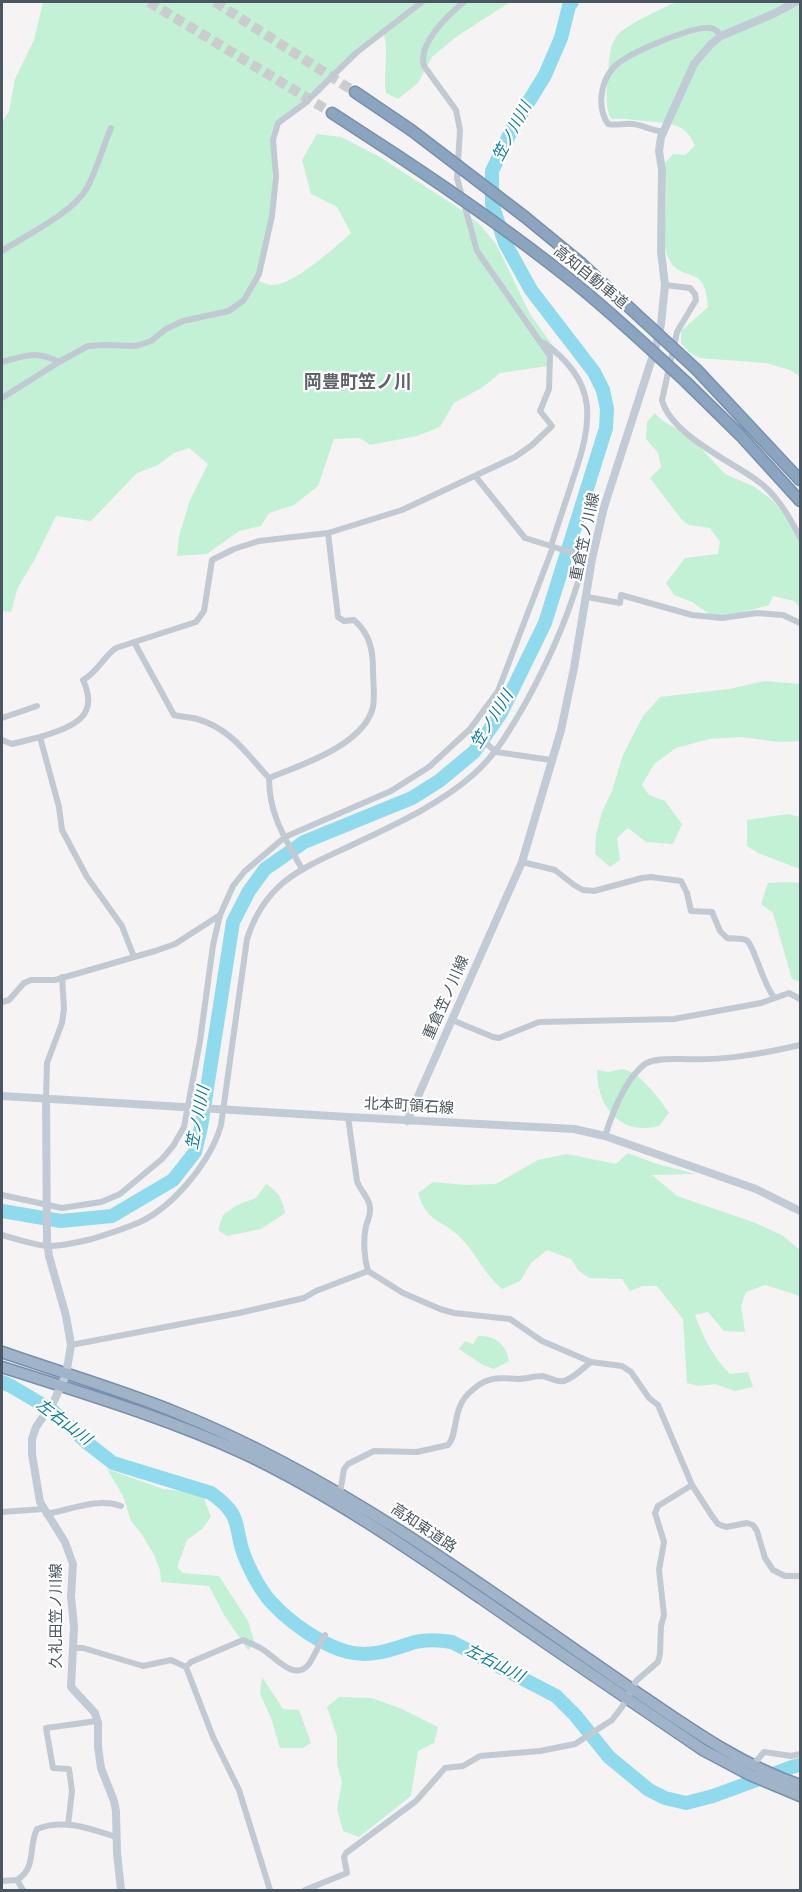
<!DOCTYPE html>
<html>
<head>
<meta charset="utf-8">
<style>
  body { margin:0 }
  #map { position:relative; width:802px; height:1892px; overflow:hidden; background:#f5f3f3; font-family:"Nunito Sans",sans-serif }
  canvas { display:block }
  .frame { position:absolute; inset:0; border:3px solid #4a5661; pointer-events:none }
</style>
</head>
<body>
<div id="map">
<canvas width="802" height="1892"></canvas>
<div class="frame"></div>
</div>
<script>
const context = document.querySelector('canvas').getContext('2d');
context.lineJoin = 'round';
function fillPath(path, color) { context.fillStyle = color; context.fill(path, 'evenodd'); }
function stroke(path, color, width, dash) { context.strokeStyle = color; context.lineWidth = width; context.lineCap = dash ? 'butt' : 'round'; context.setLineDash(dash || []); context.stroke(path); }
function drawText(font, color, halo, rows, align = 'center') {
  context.font = font + ' "Nunito Sans","Noto Sans JP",sans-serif'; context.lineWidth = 4.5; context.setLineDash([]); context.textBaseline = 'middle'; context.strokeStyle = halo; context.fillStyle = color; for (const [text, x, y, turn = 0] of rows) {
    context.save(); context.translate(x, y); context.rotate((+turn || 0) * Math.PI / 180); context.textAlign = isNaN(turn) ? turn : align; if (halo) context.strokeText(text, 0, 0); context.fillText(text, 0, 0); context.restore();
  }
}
const green = new Path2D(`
  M43 2H510L456 37 432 57 418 83 398 99 386 93C383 74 389 54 384 35L376 38 345 59 321 93 287 115 273 133 272 224 259 281C263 283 269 285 273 285 293 285 336 247 351 233L337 207 311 194 302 160 317 134 341 137 380 157 463 211 480 225 496 244 530 314 556 350 548 366 500 373 483 387 454 403 440 427 417 436 370 445 360 438 334 439 318 486 294 505 269 513 261 526 239 531 207 554 177 556 179 536 190 500 208 464 189 448 174 453 158 465 137 473 91 521 56 516 35 559 18 587 11 612 2 611V123L9 111 15 79 34 40Z
  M676 2H800V376L790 370 766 363 699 358 689 352 681 343V331L708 307C706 263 683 283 670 261 660 244 665 228 666 210 667 195 666 179 665 163L673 154 685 155 695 146C686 122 667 123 644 121 632 120 623 118 611 119 604 104 607 90 608 74 609 62 609 47 616 37 624 25 662 9 676 2Z
  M655 413C665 427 692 432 698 445L725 474 755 487 772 500 787 516 800 541V607L794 601 773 596 769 605 733 615 712 616 692 602 674 595 666 583 685 558 718 554 720 542 710 528 689 525 682 520 650 478 661 467 658 453 646 439 647 422Z
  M765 681 800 684V741L779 742 742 737 709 739 676 748 654 764 642 785 649 795 665 801 682 824 673 844 646 842 628 828 617 838 620 860 610 867 595 854 596 834 602 812 612 791 623 755 643 716 660 697 729 689Z
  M788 814 800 817V869L758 853 747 846V820Z
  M787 882 800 883V982L792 979 773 913 761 904 768 883Z
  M622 1069C639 1071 659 1098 669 1113L659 1126C620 1136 597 1107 597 1070L609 1072Z
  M628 1153 654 1163 696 1174 652 1175 677 1196 753 1222 782 1235 800 1250V1296L765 1285 746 1292 741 1306 745 1332 724 1331 708 1312 695 1315C703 1337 713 1357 730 1374L748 1372 753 1387 735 1391 715 1384 698 1386 687 1383 683 1319 657 1286H643L630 1291 622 1279 589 1278 579 1271 571 1259 547 1250 531 1263 520 1281 502 1289C484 1274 476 1253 460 1237 441 1219 427 1223 418 1193L433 1182 465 1185 496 1184 538 1160 567 1154 616 1164Z
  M266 1184C278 1191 283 1200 285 1213L261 1229 227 1236 218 1230 223 1215 237 1205 256 1198Z
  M478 1336C495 1335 506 1344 509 1361L494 1369 483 1365 459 1349 465 1341 473 1344Z
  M107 1469 163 1489 202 1493 211 1517 202 1529 187 1540 177 1567 183 1573 219 1576 248 1621 255 1644 248 1650 224 1615 209 1586 161 1582 160 1570 154 1555 141 1533 131 1521 123 1496Z
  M262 1677 283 1709 299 1710 311 1743 303 1748H280L271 1718 260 1694Z
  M339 1697 372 1698 402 1709 438 1727 434 1743 418 1751 411 1796 359 1837 343 1831 337 1809 342 1782 337 1764V1736L327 1707Z`);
const river = new Path2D(`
  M2 1211 61 1221 112 1216 173 1180 195 1152 201 1127 233 922 249 891 265 869 304 842 412 798 439 781 474 752 501 713 545 623 606 428 607 409 603 390 594 372 531 290 505 243 492 204V171L512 129 545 75 561 38 569 6 572 2
  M2 1382 11 1386 53 1411 86 1442 113 1463 211 1493C246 1518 232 1528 246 1560 253 1576 262 1594 275 1606 292 1624 324 1646 348 1652 372 1658 393 1649 415 1642 428 1639 440 1640 452 1642L556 1696 575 1715 609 1757 649 1790 665 1798 686 1803 713 1796 792 1767 800 1765`);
const motorwayTunnel = new Path2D(`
  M149 2 332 113
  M215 2 355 92`);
const minor = new Path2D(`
  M664 131C653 132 644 125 633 124 624 123 617 126 608 124 597 108 600 83 613 68 625 54 692 26 710 28 716 29 718 32 721 36
  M2 251C26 235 73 213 87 188 97 169 103 147 111 128
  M665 285 690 288 695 294 696 300 677 332 662 400C670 433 728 460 755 479 776 493 789 516 800 537
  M544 343C599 382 593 421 573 479 566 501 558 524 551 546
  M2 362C26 356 35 350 59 362
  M2 398 59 362 88 346 104 345 136 346 151 341 166 329 183 321 229 311 244 300 259 274 272 216 276 177 273 140 278 123 304 104 356 53 422 2
  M476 477 525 538 586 557
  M587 597 620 603 621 595 692 615 722 618 757 613 783 615 800 623
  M134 642 174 715C182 717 190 717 197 719 230 728 247 754 269 778 269 815 285 838 302 869
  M2 718 37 706
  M470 729 496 752 551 760
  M2 740 12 744 40 737
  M269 778C301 765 364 745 373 707 375 696 373 682 373 670 373 650 370 634 354 620L344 621 338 617 328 533
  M522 862 555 870 574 885 583 890 594 891 642 878 651 877 681 881 687 893 691 911 712 912 720 931 727 938C732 939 741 938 746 940 754 944 763 985 774 997
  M134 957 122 926 87 877 62 830 59 807 40 737C70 727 101 719 83 680 98 672 103 657 116 648L196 622 204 611 212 560 234 549 259 541 328 533 402 510 515 457 532 445 552 426 540 411 549 389 550 356 477 251 457 178 460 130 456 110 424 66C417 44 449 14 464 2
  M2 1002 9 1000 24 983 31 980H55L155 951 175 944 220 915
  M452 1020 493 1037 499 1038 539 1022 674 1019 761 1003 789 993 800 999
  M46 1098 47 1063 62 1023 64 1009 62 977
  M348 1117 357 1181C360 1191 369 1197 370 1207 371 1215 368 1219 366 1226 363 1240 364 1258 368 1271L403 1293 440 1309 454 1313 510 1319 542 1341 591 1362 622 1366 631 1372 649 1398 658 1405 692 1485 712 1516 718 1524 726 1527 747 1523 753 1525 757 1531 765 1558 773 1570 785 1576H800
  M605 1136C612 1114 625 1079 645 1064 654 1058 671 1059 681 1059 722 1061 761 1054 800 1045
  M2 1195 62 1208 101 1202 120 1194 162 1159 173 1146 184 1127 200 1041 213 945 220 915 233 886 245 871 285 837 391 791 429 767 470 729 498 691 553 547
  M2 1235C16 1239 31 1244 46 1246 60 1247 78 1242 92 1239 108 1234 124 1229 140 1222 174 1206 211 1161 221 1125L247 939C254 917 266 897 284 882 304 866 329 856 352 845 394 825 439 805 474 774 498 752 509 731 525 704 551 657 572 609 585 557
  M71 1345 239 1313 304 1298 316 1291 368 1271
  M340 1493 344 1469 348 1464 374 1451 417 1452 448 1445C458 1435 452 1410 468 1394 485 1377 496 1377 518 1379 526 1379 534 1376 542 1376 549 1377 557 1383 564 1381 574 1378 583 1368 591 1362
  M2 1512 43 1509
  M46 1514C70 1510 98 1497 121 1506
  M73 1648H83L143 1666 171 1660 186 1667 213 1737 239 1790 270 1890
  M186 1667 191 1662 243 1640C251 1644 258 1646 265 1651 276 1658 295 1682 309 1664 315 1655 319 1644 325 1635
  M752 1766 764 1752 791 1756 800 1754
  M68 1825 72 1791 69 1769 53 1768 46 1728 97 1721
  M17 1880C37 1868 28 1846 37 1829 63 1818 91 1829 116 1837
  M2 1881 17 1880 23 1890
  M305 1890 347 1873 344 1857 346 1853 416 1801 445 1768 463 1766 480 1756 540 1751 575 1744 612 1720 622 1707 636 1681 658 1662 660 1654 661 1626 664 1615 659 1570 664 1542 655 1513 658 1506 692 1485`);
const secondary = new Path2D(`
  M2 1096 348 1117 574 1129 605 1136 756 1189 800 1211
  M46 1098 47 1242 49 1256 66 1316 71 1345 66 1375 54 1401 36 1427 32 1439V1454L40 1502 65 1542 73 1564 71 1596 74 1627 71 1687 95 1713 98 1723V1747L101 1768 114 1801 116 1811 117 1853 121 1890
  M407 1121 522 862 561 730 574 668 592 559 604 507 656 346 661 324 665 285 661 252 662 170 659 151 661 137 694 64 711 44 721 36 773 14 796 2`);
const trunk = new Path2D(`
  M2 1352C59 1372 118 1389 175 1412 255 1444 330 1486 402 1532 478 1581 552 1634 626 1685 682 1723 736 1763 800 1785
  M2 1367C83 1393 167 1418 245 1454 329 1494 406 1547 482 1599 555 1650 629 1700 703 1750L750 1775 800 1796`);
const motorway = new Path2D(`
  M355 92 411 130
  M332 113 395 154
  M697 370 800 480
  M687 383 740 435 800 501`);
const motorwayBridge = new Path2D(`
  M411 130 525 217 581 263 697 370
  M395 154C454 193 512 233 567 277 609 310 648 347 687 383`);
const streetNames = [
  ["高知自動車道",590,278,39],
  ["重倉笠ノ川線",586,537,-78],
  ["重倉笠ノ川線",447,998,-66],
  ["北本町領石線",409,1107,3],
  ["高知東道路",423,1529,34],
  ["久礼田笠ノ川線",57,1616,-90]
];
const waterNames = [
  ["笠ノ川川",513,132,-62],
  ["笠ノ川川",493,720,-58],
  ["笠ノ川川",199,1118,-79],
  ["左右山川",63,1423,37],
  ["左右山川",494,1664,27]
];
const quarterNames = [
  ["岡豊町笠ノ川",358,384]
];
fillPath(green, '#c3f1d5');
stroke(river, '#90daee', 14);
stroke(motorwayTunnel, '#caccce', 10, [10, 5]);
stroke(trunk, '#7690ad', 13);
stroke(motorway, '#7690ad', 13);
stroke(minor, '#c1cad2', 6);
stroke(secondary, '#c1cbd6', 8);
stroke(trunk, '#9fb4c9', 10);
stroke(motorway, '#8ba5c1', 10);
stroke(motorwayBridge, '#7690ad', 13, []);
stroke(motorwayBridge, '#8ba5c1', 10);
drawText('15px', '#4a5661', '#fff', streetNames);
drawText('italic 16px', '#0c7c9b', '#fff', waterNames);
drawText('bold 18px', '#5f6368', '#fff', quarterNames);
</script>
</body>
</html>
